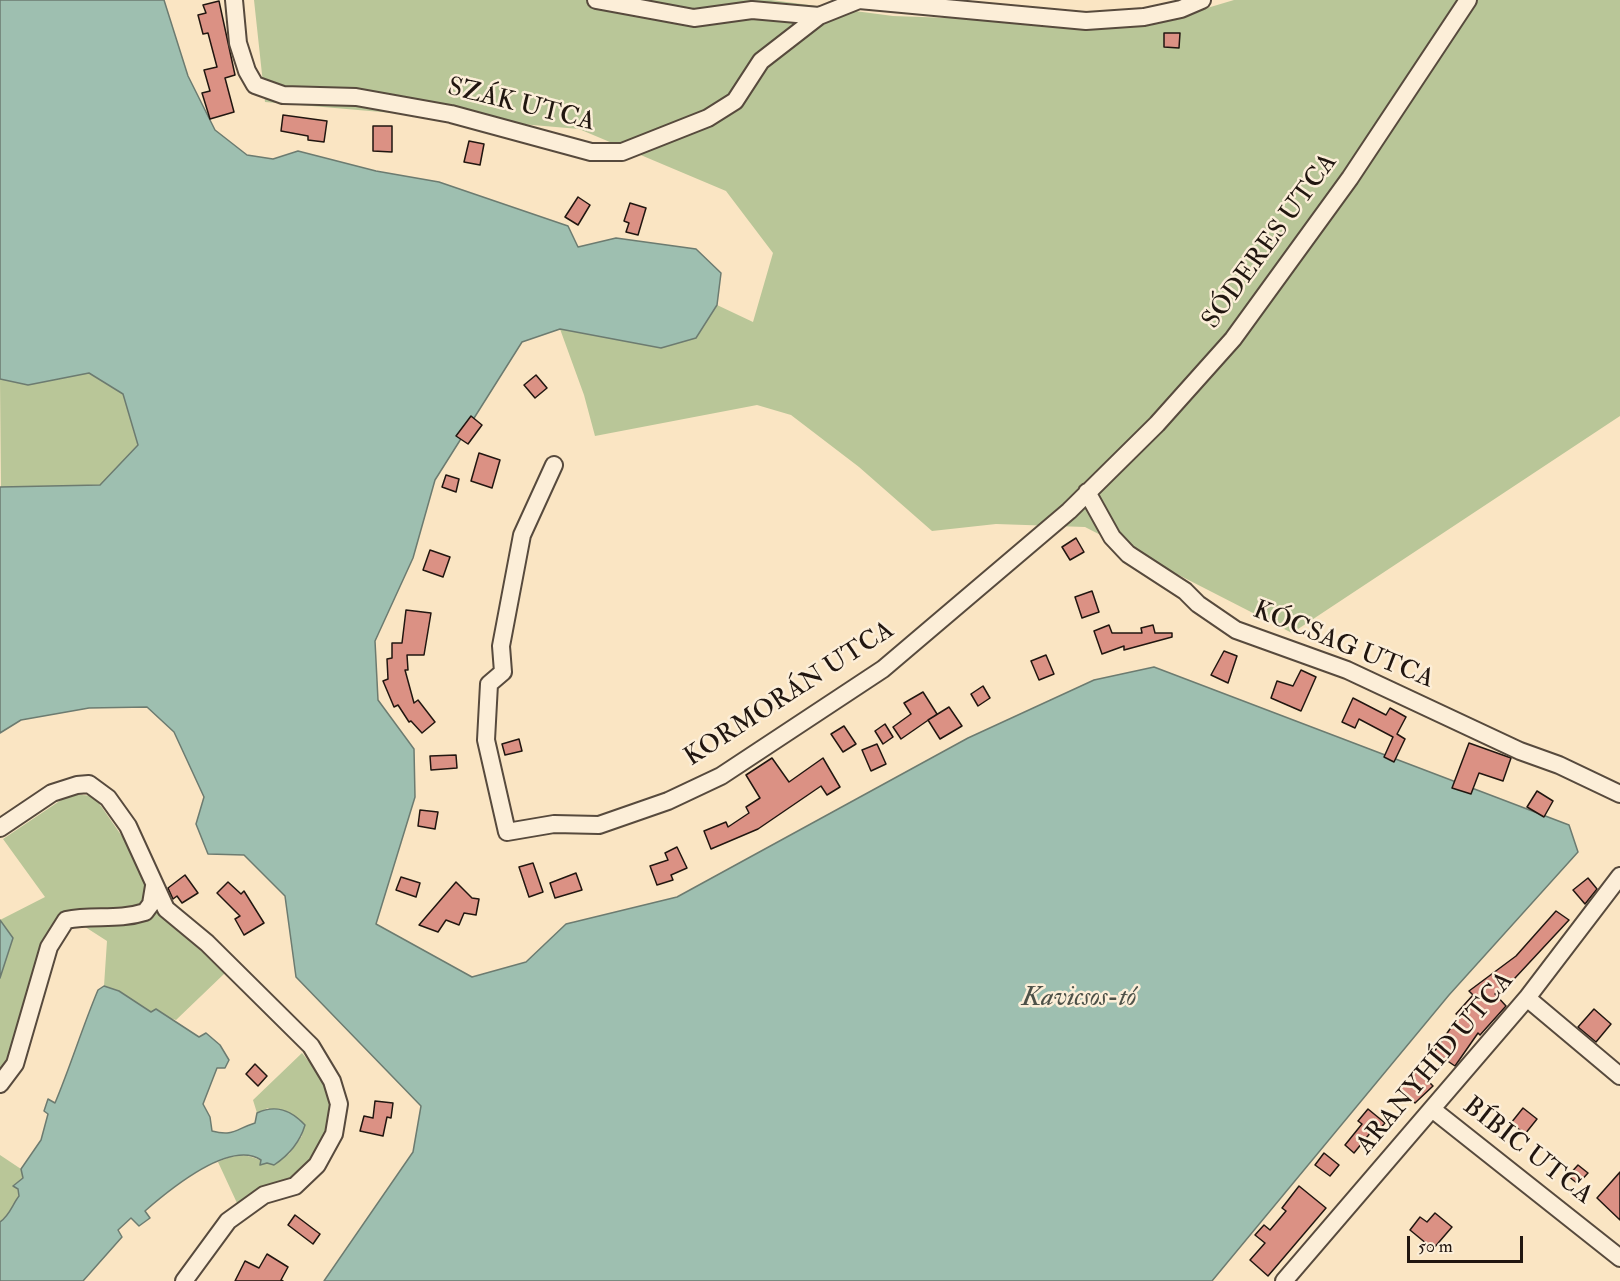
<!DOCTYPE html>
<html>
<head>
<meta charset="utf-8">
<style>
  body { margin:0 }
  #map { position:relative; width:1620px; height:1281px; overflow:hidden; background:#fae5c3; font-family:"IM FELL Double Pica",serif }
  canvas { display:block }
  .scale { position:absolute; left:1407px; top:1236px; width:116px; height:27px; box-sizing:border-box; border:3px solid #211610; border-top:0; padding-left:8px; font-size:18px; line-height:21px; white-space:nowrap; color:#211610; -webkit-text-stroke:4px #fceed8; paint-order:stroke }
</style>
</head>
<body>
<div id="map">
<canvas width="1620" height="1281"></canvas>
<div class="scale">50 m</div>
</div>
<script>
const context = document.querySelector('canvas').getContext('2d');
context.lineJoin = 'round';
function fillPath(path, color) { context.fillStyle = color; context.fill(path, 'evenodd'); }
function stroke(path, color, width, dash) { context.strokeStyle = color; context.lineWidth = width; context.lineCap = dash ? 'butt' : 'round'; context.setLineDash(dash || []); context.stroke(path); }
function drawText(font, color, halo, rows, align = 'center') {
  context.font = font + ' "IM FELL Double Pica",serif'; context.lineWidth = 5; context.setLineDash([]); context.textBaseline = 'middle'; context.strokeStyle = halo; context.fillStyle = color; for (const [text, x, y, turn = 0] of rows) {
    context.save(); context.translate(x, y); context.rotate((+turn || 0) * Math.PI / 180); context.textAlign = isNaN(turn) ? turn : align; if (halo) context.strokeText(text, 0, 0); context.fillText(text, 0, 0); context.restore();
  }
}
const green = new Path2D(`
  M254 0H771L893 16 1150 25 1234 0H1620V416L1292 633 1085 527 996 524 932 531 859 467 791 415 757 405 595 436 584 395 560 329 661 348 696 338 717 305 753 322 773 253 726 191 579 129 265 102Z
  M89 373 123 394 138 446 100 485 1 488 0 379 28 385Z
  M70 794 94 796 144 868 164 916 225 973 176 1020 151 1012 119 991 104 986 107 941 65 914 10 1059 0 1074V978L13 938 0 920 45 897 3 839Z
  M302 1053 326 1083 334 1106 329 1132 315 1162 292 1180 260 1189 237 1203 218 1162C240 1152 245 1154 267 1163L289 1154 302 1136 268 1108 257 1113 253 1100Z
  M0 1155 21 1169 24 1178 14 1186 18 1189 20 1196C12 1205 10 1215 0 1222Z`);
const water = new Path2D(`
  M0 0H164L188 76 215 130 247 155 273 159 298 151 376 171 439 182 568 226 578 247 616 238 696 249 721 273 717 305 696 338 661 348 560 329 522 342 435 480 413 558 375 641 378 700 414 749 415 797 376 924 472 977 526 962 566 924 677 897 968 738 1094 680 1154 667 1569 825 1578 852 1449 995 1212 1281H324L413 1152 421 1106 296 977 285 896 244 855 208 854 196 824 204 797 174 732 147 707 89 708 21 720 0 733V487L100 485 138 445 123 394 89 373 28 385 0 379Z
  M0 920 13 938 0 978Z
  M104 986 119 991 151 1012 156 1009 199 1037 206 1033 220 1045 229 1060 225 1068H217L203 1104 210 1117 212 1131C233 1137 236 1129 255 1123L257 1113C276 1104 291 1110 305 1125 300 1142 289 1155 274 1165L267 1163 260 1165 261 1160C229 1139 168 1191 145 1211L150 1218 139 1226 131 1218 118 1230 122 1237 83 1281H0V1222C10 1215 12 1205 19 1196L18 1189 13 1186 23 1178 21 1169 41 1140 48 1114 44 1111 48 1099 55 1103C71 1065 82 1028 98 990Z`);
const building = new Path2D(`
  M219 1 235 75 225 78 234 112 210 119 202 93 210 91 204 70 217 67 208 33 203 34 198 15 206 13 203 5Z
  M1164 33H1180L1179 48 1164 47Z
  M283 115 327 121 324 142 308 140V136L281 131Z
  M373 126H392V152L373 151Z
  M469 141 484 144 480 165 464 162Z
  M578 197 590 205 578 225 565 217Z
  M630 203 646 208 638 235 626 232 629 223 624 221Z
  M536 375 547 388 535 398 524 385Z
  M471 416 482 425 468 444 456 436Z
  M479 453 500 460 492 488 471 481Z
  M446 475 459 479 456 492 442 487Z
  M1076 538 1084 552 1070 560 1062 547Z
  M430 550 450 557 443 577 423 570Z
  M1092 591 1099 612 1082 618 1075 597Z
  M406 610 431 613 424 655H407L408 670H405L414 703 418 700 435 722 422 733 411 721 409 722 398 705 394 707 383 681 388 679 387 659 392 658V643H402Z
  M1109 625 1112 633H1142L1141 628 1153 625 1155 633H1172V637L1124 650V646L1102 654 1094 631Z
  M1224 651 1237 656 1228 683 1211 675Z
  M1046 655 1054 674 1039 680 1031 661Z
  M1301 670 1316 677 1301 711 1271 698 1277 681 1293 686Z
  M983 686 990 698 978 706 971 694Z
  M923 692 937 714 901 739 893 727 911 714 904 703Z
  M1353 698 1386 715 1390 708 1406 717 1397 734 1405 739 1394 762 1384 757 1393 737 1359 719 1355 728 1342 722Z
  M949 707 962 726 940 739 928 720Z
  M885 724 893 737 883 744 875 731Z
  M844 726 856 744 843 752 831 734Z
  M519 739 522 751 505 755 502 744Z
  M1469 743 1511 758 1503 781 1479 773 1471 794 1452 788Z
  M877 744 886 764 871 771 862 750Z
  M456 755 457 768 431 770 430 756Z
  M772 758 789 782 823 758 840 787 827 795 821 786 758 829 711 849 704 831 726 822 728 827 749 813 746 807 760 798 746 775Z
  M1537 791 1553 801 1544 817 1527 807Z
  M420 810 438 812 435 829 418 826Z
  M677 847 687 868 671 875 673 880 657 885 650 866 668 860 665 853Z
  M533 863 543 892 529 897 519 867Z
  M576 873 582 890 555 898 550 883Z
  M185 875 198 893 182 903 177 896 173 899 168 888Z
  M401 877 420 883 416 897 396 890Z
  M1588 878 1597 889 1585 904 1573 890Z
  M228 882 241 894 244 891 264 923 244 935 235 919 240 916 217 893Z
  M456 882 472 898 479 899 476 915 464 913 459 925 446 920 438 932 419 925Z
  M1556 911 1569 920 1515 978 1495 994 1506 1006 1480 1035 1478 1033 1455 1066 1434 1052 1459 1016 1456 1014 1473 995 1469 991 1516 956Z
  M1594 1009 1611 1024 1596 1042 1578 1027Z
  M255 1064 267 1076 258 1086 246 1074Z
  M1416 1069 1433 1086 1415 1103 1398 1087Z
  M375 1101 393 1103 391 1118 387 1117 383 1136 360 1131 364 1116 373 1118Z
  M1523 1108 1537 1119 1525 1134 1511 1123Z
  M1368 1109 1385 1123 1374 1135 1371 1132 1354 1153 1345 1145 1362 1124 1358 1121Z
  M1324 1153 1339 1165 1330 1176 1315 1165Z
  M1578 1165 1588 1173 1578 1184 1568 1176Z
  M1620 1172V1220L1597 1198Z
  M1299 1186 1326 1208 1268 1276 1250 1260 1265 1243 1255 1235 1264 1225 1270 1230 1286 1211 1282 1208Z
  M1435 1213 1452 1227 1433 1249 1410 1230 1420 1217 1427 1222Z
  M295 1215 320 1234 313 1244 288 1225Z
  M267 1254 288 1267 281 1280 283 1281H235L245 1261 259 1268Z`);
const minor = new Path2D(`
  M234 0 238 43 247 71 255 85 283 95 356 97 451 114 591 152H622L708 118 735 101 761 61 819 16
  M596 0 694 18 752 10 819 16 859 0 1086 21 1144 17 1181 9 1202 0
  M554 465 522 535 501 646 503 672 489 684 486 740 507 832 554 824 599 825 668 801 721 776 883 669 1069 511 1157 424 1233 339 1350 178 1468 0
  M1087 492 1112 537 1128 554 1185 591 1198 604 1236 630 1347 670 1520 751 1559 765 1620 794
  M0 828 52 793 77 785 89 784 108 798 128 826 166 909 207 943 311 1046 332 1081 339 1104 334 1134 317 1165 295 1186 264 1195 228 1221 184 1281
  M1527 998 1620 1076
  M0 1084 15 1064 49 947 66 920C93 914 117 921 145 912L151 904 154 886
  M1432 1109 1620 1258
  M1284 1281 1527 998 1620 876`);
const streetNames = [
  ["SZÁK UTCA",521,106,14],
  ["SÓDERES UTCA",1271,242,-54],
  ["KÓCSAG UTCA",1343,646,22],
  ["KORMORÁN UTCA",790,695,-33],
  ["ARANYHÍD UTCA",1436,1064,-50],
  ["BÍBIC UTCA",1527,1152,38]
];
const waterNames = [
  ["Kavicsos-tó",1079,999]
];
fillPath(green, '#b9c698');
fillPath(water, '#9ebfb0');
stroke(water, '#6c7b70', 1.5);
fillPath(building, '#db9184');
stroke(building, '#211610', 1.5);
stroke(minor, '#574a3d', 20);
stroke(minor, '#fceed8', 16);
drawText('26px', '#211610', '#fceed8', streetNames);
drawText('italic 27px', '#4d5148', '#fceed8', waterNames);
</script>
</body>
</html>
